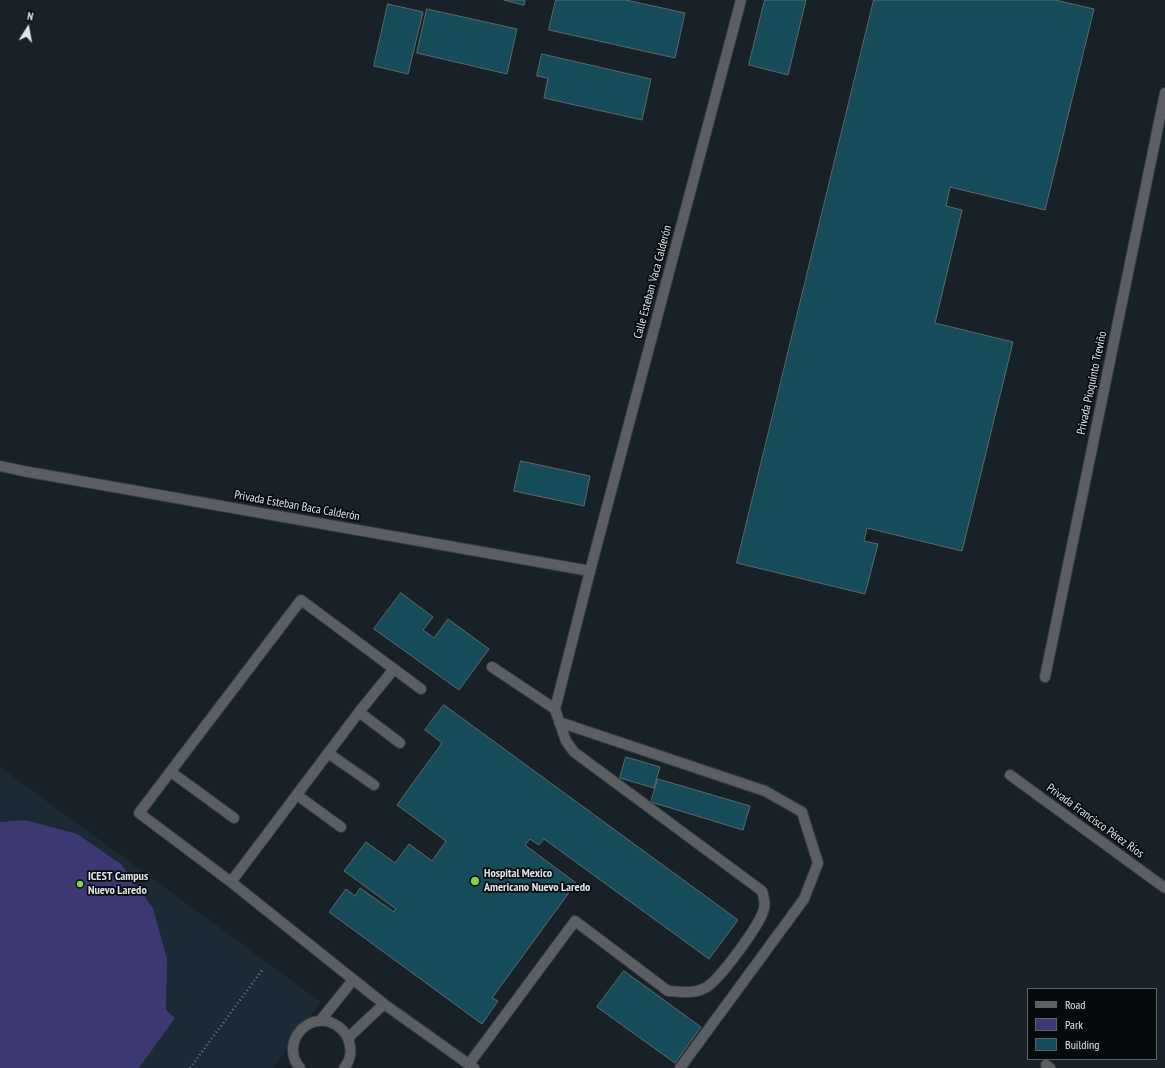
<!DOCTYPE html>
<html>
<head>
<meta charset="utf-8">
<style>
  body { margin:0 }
  #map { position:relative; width:1165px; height:1068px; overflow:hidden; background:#182128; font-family:"PT Sans Narrow",sans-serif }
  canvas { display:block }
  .legend { position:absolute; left:1027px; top:988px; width:130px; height:72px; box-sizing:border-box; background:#060a0d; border:1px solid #5d6265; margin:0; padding:5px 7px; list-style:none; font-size:12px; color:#dfe5ea }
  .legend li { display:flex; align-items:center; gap:8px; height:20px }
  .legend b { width:20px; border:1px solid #5d6265 }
  .north { position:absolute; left:8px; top:8px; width:40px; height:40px; -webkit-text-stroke:3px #060a0d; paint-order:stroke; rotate:11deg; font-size:11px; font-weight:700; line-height:16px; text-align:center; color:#dfe5ea }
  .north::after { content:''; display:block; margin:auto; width:14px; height:18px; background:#dfe5ea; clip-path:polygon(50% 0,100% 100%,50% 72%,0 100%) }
</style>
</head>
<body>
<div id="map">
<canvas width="1165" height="1068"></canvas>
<ul class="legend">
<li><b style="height:5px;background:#5b5e62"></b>Road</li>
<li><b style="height:11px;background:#3c3871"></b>Park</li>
<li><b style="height:11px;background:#164b59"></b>Building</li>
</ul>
<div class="north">N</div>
</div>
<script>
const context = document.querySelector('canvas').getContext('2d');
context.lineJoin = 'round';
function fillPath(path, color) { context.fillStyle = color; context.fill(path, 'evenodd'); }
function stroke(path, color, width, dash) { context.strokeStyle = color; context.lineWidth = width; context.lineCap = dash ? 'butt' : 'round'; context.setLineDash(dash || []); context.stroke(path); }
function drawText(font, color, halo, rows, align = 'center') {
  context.font = font + ' "PT Sans Narrow",sans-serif'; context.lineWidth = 3.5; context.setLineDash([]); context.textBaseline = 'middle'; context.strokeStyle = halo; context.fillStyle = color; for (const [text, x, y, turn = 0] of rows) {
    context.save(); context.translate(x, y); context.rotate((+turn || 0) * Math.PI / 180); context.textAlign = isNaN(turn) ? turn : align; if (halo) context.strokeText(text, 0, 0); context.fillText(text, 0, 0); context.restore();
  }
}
const built = new Path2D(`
  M0 767 321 1002 273 1068H0Z`);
const green = new Path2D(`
  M25 820 77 834 121 864 153 908 167 959 166 1010 175 1018 139 1068H0V822Z`);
const building = new Path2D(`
  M504 0H525L524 5Z
  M556 0H626L685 13 675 58 549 30Z
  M765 0H806L788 75 749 65Z
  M874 0H1055L1094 9 1045 210 950 187 946 206 962 210 935 323 1013 342 962 551 867 528 864 541 878 544 865 594 737 563Z
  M388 4 423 12 408 74 374 66Z
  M427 9 517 29 507 74 417 53Z
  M542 54 651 79 642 120 544 98 548 78 537 76Z
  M521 461 590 476 584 506 514 491Z
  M401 593 433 617 423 630 434 638 448 619 489 649 459 690 374 629Z
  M444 705 738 920 709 959 544 839 539 845 530 839 525 845 576 883 492 998 498 1001 482 1024 329 912 346 889 355 896 360 888 394 912 396 909 344 871 366 842 395 863 409 844 432 861 446 841 397 805 442 743 425 730Z
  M626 757 660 767 654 788 620 778Z
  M658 779 750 806 743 830 651 802Z
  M624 971 701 1027 675 1063 597 1007Z`);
const path = new Path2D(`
  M190 1068 263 969`);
const service = new Path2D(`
  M492 667 555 709
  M394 669 359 712 231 882 384 1004 474 1068
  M1045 677 1165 93
  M359 712 400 743
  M559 722 765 791 802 812 818 863 804 899 680 1068
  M328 753 374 785
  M171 772 234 818
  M297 795 341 827
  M231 882 139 813 301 600 421 689
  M320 1021 353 980
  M348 1038 384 1004
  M469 1064 575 921 668 991C680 992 694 994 705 988 719 981 757 928 763 912 766 905 764 898 762 891L574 752 566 741 555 709 590 571
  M1046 1065 1050 1068
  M300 1068C278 1042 312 1006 339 1027 344 1031 348 1036 349 1042 352 1051 350 1061 344 1068`);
const minor = new Path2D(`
  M0 466 23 471 590 571 741 0
  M1010 775 1165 888`);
const markers = [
  [475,881,5,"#86cf4c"],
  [80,884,4,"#86cf4c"]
];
const streetNames = [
  ["Calle Esteban Vaca Calderón",653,282,-75],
  ["Privada Pioquinto Treviño",1092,383,-78],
  ["Privada Esteban Baca Calderón",297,506,10],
  ["Privada Francisco Pérez Ríos",1095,821,36]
];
const poiNames = [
  ["Hospital Mexico",484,874],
  ["Americano Nuevo Laredo",484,888],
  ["ICEST Campus",88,877],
  ["Nuevo Laredo",88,891]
];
fillPath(built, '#1b2a35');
fillPath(green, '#3c3871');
fillPath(building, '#164b59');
stroke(building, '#5c696e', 1);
stroke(service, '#343c43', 12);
stroke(minor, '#343c43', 12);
stroke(path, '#6e767c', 2.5, [1, 3]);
stroke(service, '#5b5e62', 10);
stroke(minor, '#5b5e62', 10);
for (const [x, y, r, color] of markers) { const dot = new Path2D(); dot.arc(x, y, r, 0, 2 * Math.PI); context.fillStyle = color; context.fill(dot); stroke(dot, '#060a0d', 1.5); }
drawText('12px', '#dfe5ea', '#060a0d', streetNames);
drawText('bold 12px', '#dfe5ea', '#060a0d', poiNames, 'left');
</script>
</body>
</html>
